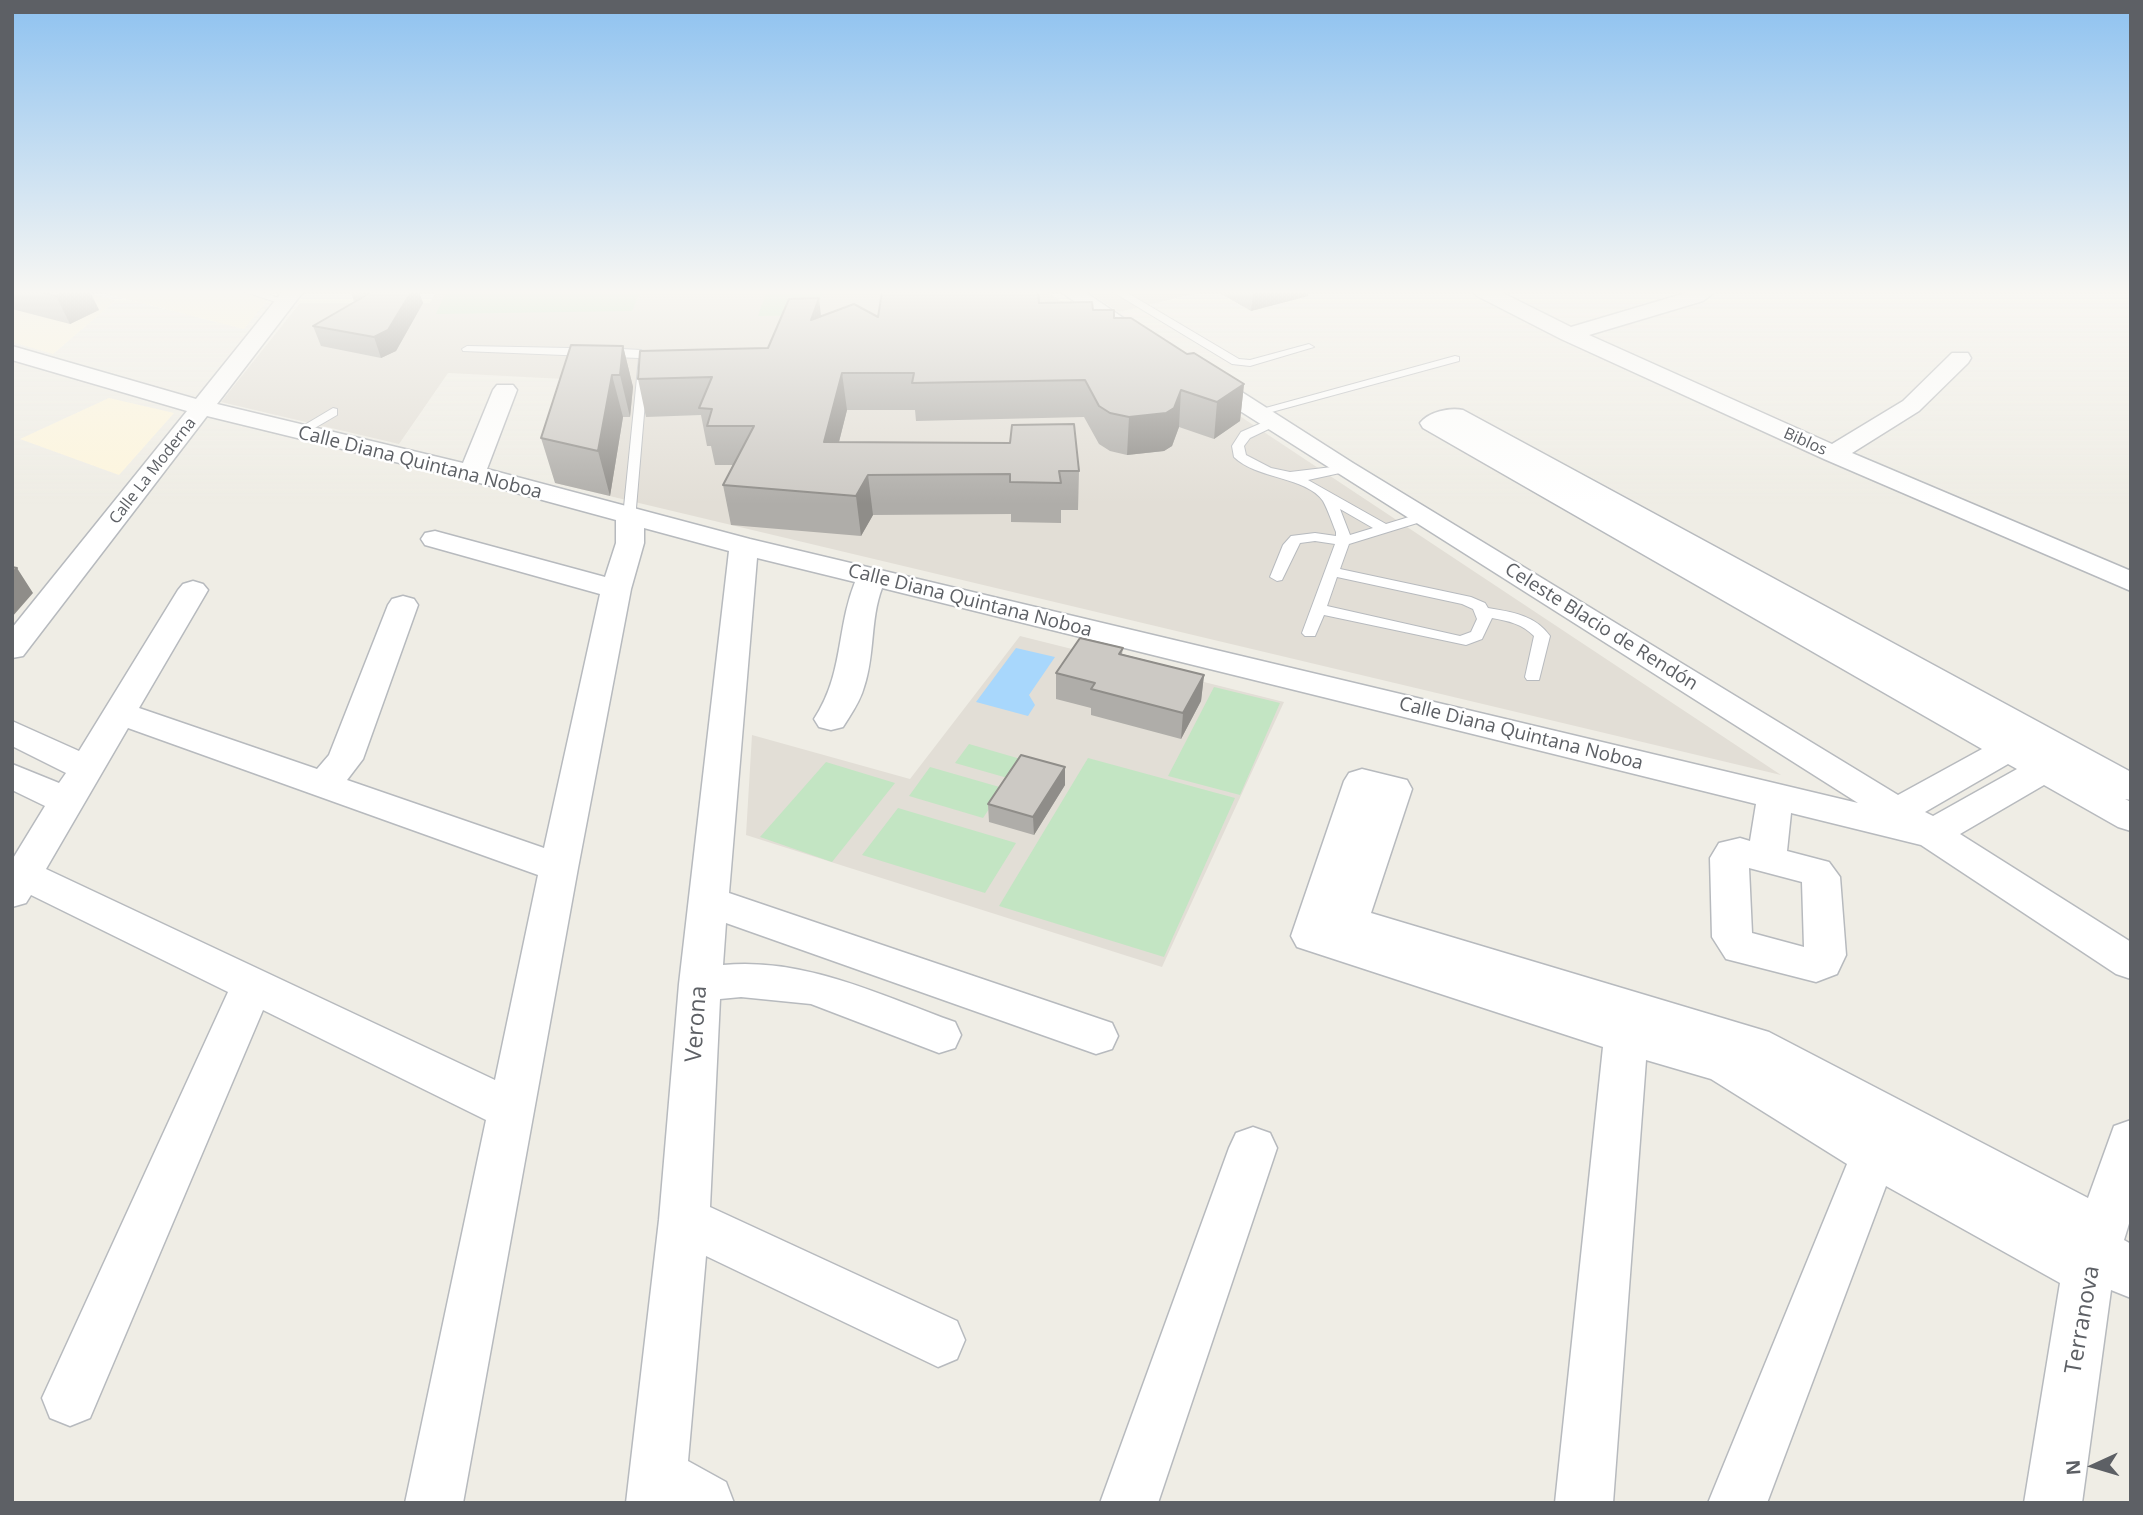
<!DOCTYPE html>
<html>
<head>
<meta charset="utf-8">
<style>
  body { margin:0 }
  #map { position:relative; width:2143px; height:1515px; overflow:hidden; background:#efede5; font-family:"Open Sans",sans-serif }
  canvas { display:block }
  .frame { position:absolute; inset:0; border:14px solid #5d6065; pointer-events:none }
  .north { position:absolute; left:2059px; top:1431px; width:70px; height:70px; -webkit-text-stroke:5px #fff; paint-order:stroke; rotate:266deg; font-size:19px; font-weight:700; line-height:28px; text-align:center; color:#5d6065 }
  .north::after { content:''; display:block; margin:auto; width:24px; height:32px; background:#5d6065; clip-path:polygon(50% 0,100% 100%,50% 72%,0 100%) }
</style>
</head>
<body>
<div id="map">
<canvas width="2143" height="1515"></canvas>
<div class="frame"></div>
<div class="north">N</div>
</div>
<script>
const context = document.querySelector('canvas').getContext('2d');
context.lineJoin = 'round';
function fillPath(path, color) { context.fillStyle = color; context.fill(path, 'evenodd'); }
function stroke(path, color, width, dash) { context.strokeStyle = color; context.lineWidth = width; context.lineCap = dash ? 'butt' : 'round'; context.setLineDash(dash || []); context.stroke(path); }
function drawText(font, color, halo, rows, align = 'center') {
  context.font = font + ' "Open Sans",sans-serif'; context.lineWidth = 5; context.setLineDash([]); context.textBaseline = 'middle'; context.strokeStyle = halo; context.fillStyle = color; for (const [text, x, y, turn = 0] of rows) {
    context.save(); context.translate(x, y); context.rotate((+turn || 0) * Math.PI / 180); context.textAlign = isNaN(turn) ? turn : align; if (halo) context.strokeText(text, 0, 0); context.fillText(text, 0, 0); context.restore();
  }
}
const commercial = new Path2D(`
  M81 292 116 300 53 354 12 342V298Z
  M99 292H274L244 329Z
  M109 398 174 413 119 475 20 439Z`);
const education = new Path2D(`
  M436 292H1047L1184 379 1781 775 555 483 583 380 448 373 399 444 221 402 300 303H430Z
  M1088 292H1202L1119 312Z
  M1020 636 1284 702 1162 967 746 835 752 735 910 779Z`);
const green = new Path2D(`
  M446 292H640L632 311 436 314Z
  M766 292H823L815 315 758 316Z
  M1214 687 1280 703 1240 795 1168 776Z
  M969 744 1024 760 1011 779 955 763Z
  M1088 758 1235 798 1164 957 999 906Z
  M826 762 895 783 832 862 760 837Z
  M930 767 1003 788 983 818 909 796Z
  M898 808 1016 843 985 893 862 855Z`);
const water = new Path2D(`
  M1016 648 1055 657 1029 695 1035 705 1028 716 976 702Z`);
const lane = new Path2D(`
  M245 292H262L290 302 285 305Z
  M1113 292H1126L1239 359 1250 360 1309 344 1314 347 1250 366 1232 364Z
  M467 346 621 349 641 350 649 355 635 520 630 521 623 517 639 358 463 351 462 349Z
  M1455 356 1459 357V361L1257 416 1251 412Z
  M333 408 337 409V415L301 436 297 437 291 433Z
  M1273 418 1277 419V425L1250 438 1244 446 1246 455 1271 468 1290 472 1349 465V471L1308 480 1386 524 1422 513 1429 517 1427 520 1349 544 1340 569 1471 597 1485 603 1488 608C1512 612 1535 615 1550 636L1539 680H1527L1525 677 1534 636C1522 624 1509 621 1492 618L1482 639 1466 645 1324 615 1315 636H1305L1302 633 1335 544 1315 541 1300 543 1282 580 1277 581 1270 577 1283 545 1291 536 1315 533 1336 536V532C1332 522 1328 510 1323 501 1307 477 1256 479 1234 457L1232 446 1241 432ZM1340 509 1373 528 1350 535ZM1337 577 1462 604 1473 609 1477 619 1471 632 1460 636 1327 606Z`);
const street = new Path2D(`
  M282 292H303L217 404 463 463 493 390 497 385H513L517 390 487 469 750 539 1858 803 1196 383 1193 378 1196 373H1212L1353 463 1898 795 1982 749 1423 428 1420 423C1428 412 1450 407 1463 410L2131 772V800L2125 799 2131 802V831L2118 827 2044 785 1960 834 2131 942V979L2116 974 1921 845 1791 813 1787 851 1829 862 1840 877 1846 955 1837 974 1816 982 1726 959 1712 937 1710 858 1719 843 1740 838 1750 841 1756 804 882 588C870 620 875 655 864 687 860 702 851 714 843 727L831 730 819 727 814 719C844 673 836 630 855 582L757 558 729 893 1112 1023 1118 1036 1112 1049 1096 1054 726 923 723 965C804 957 880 995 955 1022L961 1035 955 1048 939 1053 811 1004 741 997 720 999 710 1207 957 1321 965 1340 957 1359 938 1367 706 1256 688 1461 726 1482 734 1503H626L659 1220 679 984 729 551 644 528V543L631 589 578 868 463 1503H405L486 1120 263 1010 90 1418 70 1426 50 1418 42 1398 228 992 31 895 26 903 12 907V860L45 806 12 790V764L59 783 66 773 12 746V721L79 751 178 590 183 584 193 581 203 584 208 590 139 708 317 769 329 755 388 605 392 599 403 596 414 599 418 605 363 759 347 780 544 848 600 594 425 545 421 539 425 533 435 531 605 577 616 543V520L465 479 207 416 23 656 12 658V628L187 411 12 360V346L196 399ZM128 728 538 875 495 1080 46 869ZM2008 764 2017 769 1933 816 1925 812ZM1749 868 1802 882 1804 947 1752 933Z
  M1061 292H1085L1150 336 1147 341H1131Z
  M1474 292H1501L1571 327 1689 292H1715L1703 301 1589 335 1832 444 1903 401 1952 353H1968L1971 358 1968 363 1919 411 1852 453 2131 571V591L1824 459 1561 339 1477 296Z
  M1362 769 1407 780 1412 789 1371 913 1769 1032 2088 1198 2114 1126 2131 1120V1217L2124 1240 2131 1244V1298L2111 1290 2082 1503H2024L2060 1283 1886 1186 1767 1503H1708L1847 1164 1711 1079 1646 1060 1613 1503H1555L1603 1047 1297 947 1291 936 1344 781 1349 773Z
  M1253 1127 1270 1133 1277 1148 1158 1503H1100L1229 1148 1236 1133Z`);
const wall = new Path2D(`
  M12 292H90L99 310 70 324 12 309Z
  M351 292H419L423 303 396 351 381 358 321 346 313 326 354 302Z
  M1218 292H1308V296L1251 311Z
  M1039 303 1093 310 1114 318 1187 354 1244 384 1240 421 1214 439 1179 427 1172 446 1164 451 1127 455 1110 451 1099 444 1084 417 916 421 915 410H847L839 442 1079 471 1078 510H1061V523L1011 522V514L873 515 861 536 731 525 723 485 733 465H715L711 446H707L701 415 646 417 638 379 768 348 821 316 878 317Z
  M623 346 633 387 630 417H623L610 496 555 483 541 438Z
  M1123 648 1122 654 1204 675 1201 701 1181 739 1091 715V708L1056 699V673Z
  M1065 767V785L1034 835 989 822 988 804Z`);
const shadedWall = new Path2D(`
  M65 292H90L99 310 70 324 56 296Z
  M399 292H419L423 303 396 351 381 358 374 337Z
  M1253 292H1308V296L1251 311Z
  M819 298 823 333 811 320Z
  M623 346 633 387 630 417 620 375Z
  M842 373 847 410 829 481 824 442Z
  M612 375 623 417 610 496 598 451Z
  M1244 384 1240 421 1214 439 1217 402Z
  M1181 390 1179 427 1172 446 1164 451 1127 455 1129 417Z
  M868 475 873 515 861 536 856 496Z
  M17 568 33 593 12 617V573Z
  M1204 675 1201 701 1181 739 1183 713Z
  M1065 767V785L1034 835 1033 817Z`);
const building = new Path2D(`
  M40 292H65L56 296Z
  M411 292 388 330 374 337 313 326 370 293 351 292Z
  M882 292H1038L1039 303 1092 302 1093 310H1114V318H1131L1187 354 1194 353 1244 384 1217 402 1181 390 1174 408 1166 413 1129 417 1110 413 1099 406 1085 380 912 383 914 373H842L824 442 1010 443 1012 425 1074 424 1079 471H1059L1061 483 1010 482V474L868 475 856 496 723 485 754 426H707L712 409 699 408 712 377 638 379 640 351 768 348 789 299 819 298 811 320 854 304 878 317Z
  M571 345 623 346 620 375H612L598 451 541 438Z
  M12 567 17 568 12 573Z
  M1080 638 1123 648 1119 654 1204 675 1183 713 1091 689 1095 683 1056 673Z
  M1021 755 1065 767 1033 817 988 804Z`);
const farStreetnames = [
  ["Biblos",1805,442,24],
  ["Calle La Moderna",153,471,-52]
];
const streetNames = [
  ["Calle Diana Quintana Noboa",420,463,14],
  ["Calle Diana Quintana Noboa",970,601,14],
  ["Celeste Blacio de Rendón",1601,627,32],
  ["Calle Diana Quintana Noboa",1521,734,14]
];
const nearStreetnames = [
  ["Verona",697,1024,-86],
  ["Terranova",2083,1320,-80]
];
fillPath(commercial, '#fdf5dc');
fillPath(education, '#e2ded6');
fillPath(green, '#c3e5c3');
fillPath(water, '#a8d7fc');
stroke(lane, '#b7babe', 2);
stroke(street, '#b7babe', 3);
fillPath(lane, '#fff');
fillPath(street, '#fff');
fillPath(wall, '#afada9');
fillPath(shadedWall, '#8f8d89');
fillPath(building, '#ccc9c4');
stroke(building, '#8f8d89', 2);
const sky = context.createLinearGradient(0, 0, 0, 504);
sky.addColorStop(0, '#8ec2f0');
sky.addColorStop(0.58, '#f8f7f3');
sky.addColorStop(1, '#f8f7f300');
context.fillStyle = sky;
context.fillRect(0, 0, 2143, 504);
drawText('16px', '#5d6065', '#fff', farStreetnames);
drawText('19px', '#5d6065', '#fff', streetNames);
drawText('23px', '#5d6065', '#fff', nearStreetnames);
</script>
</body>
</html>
